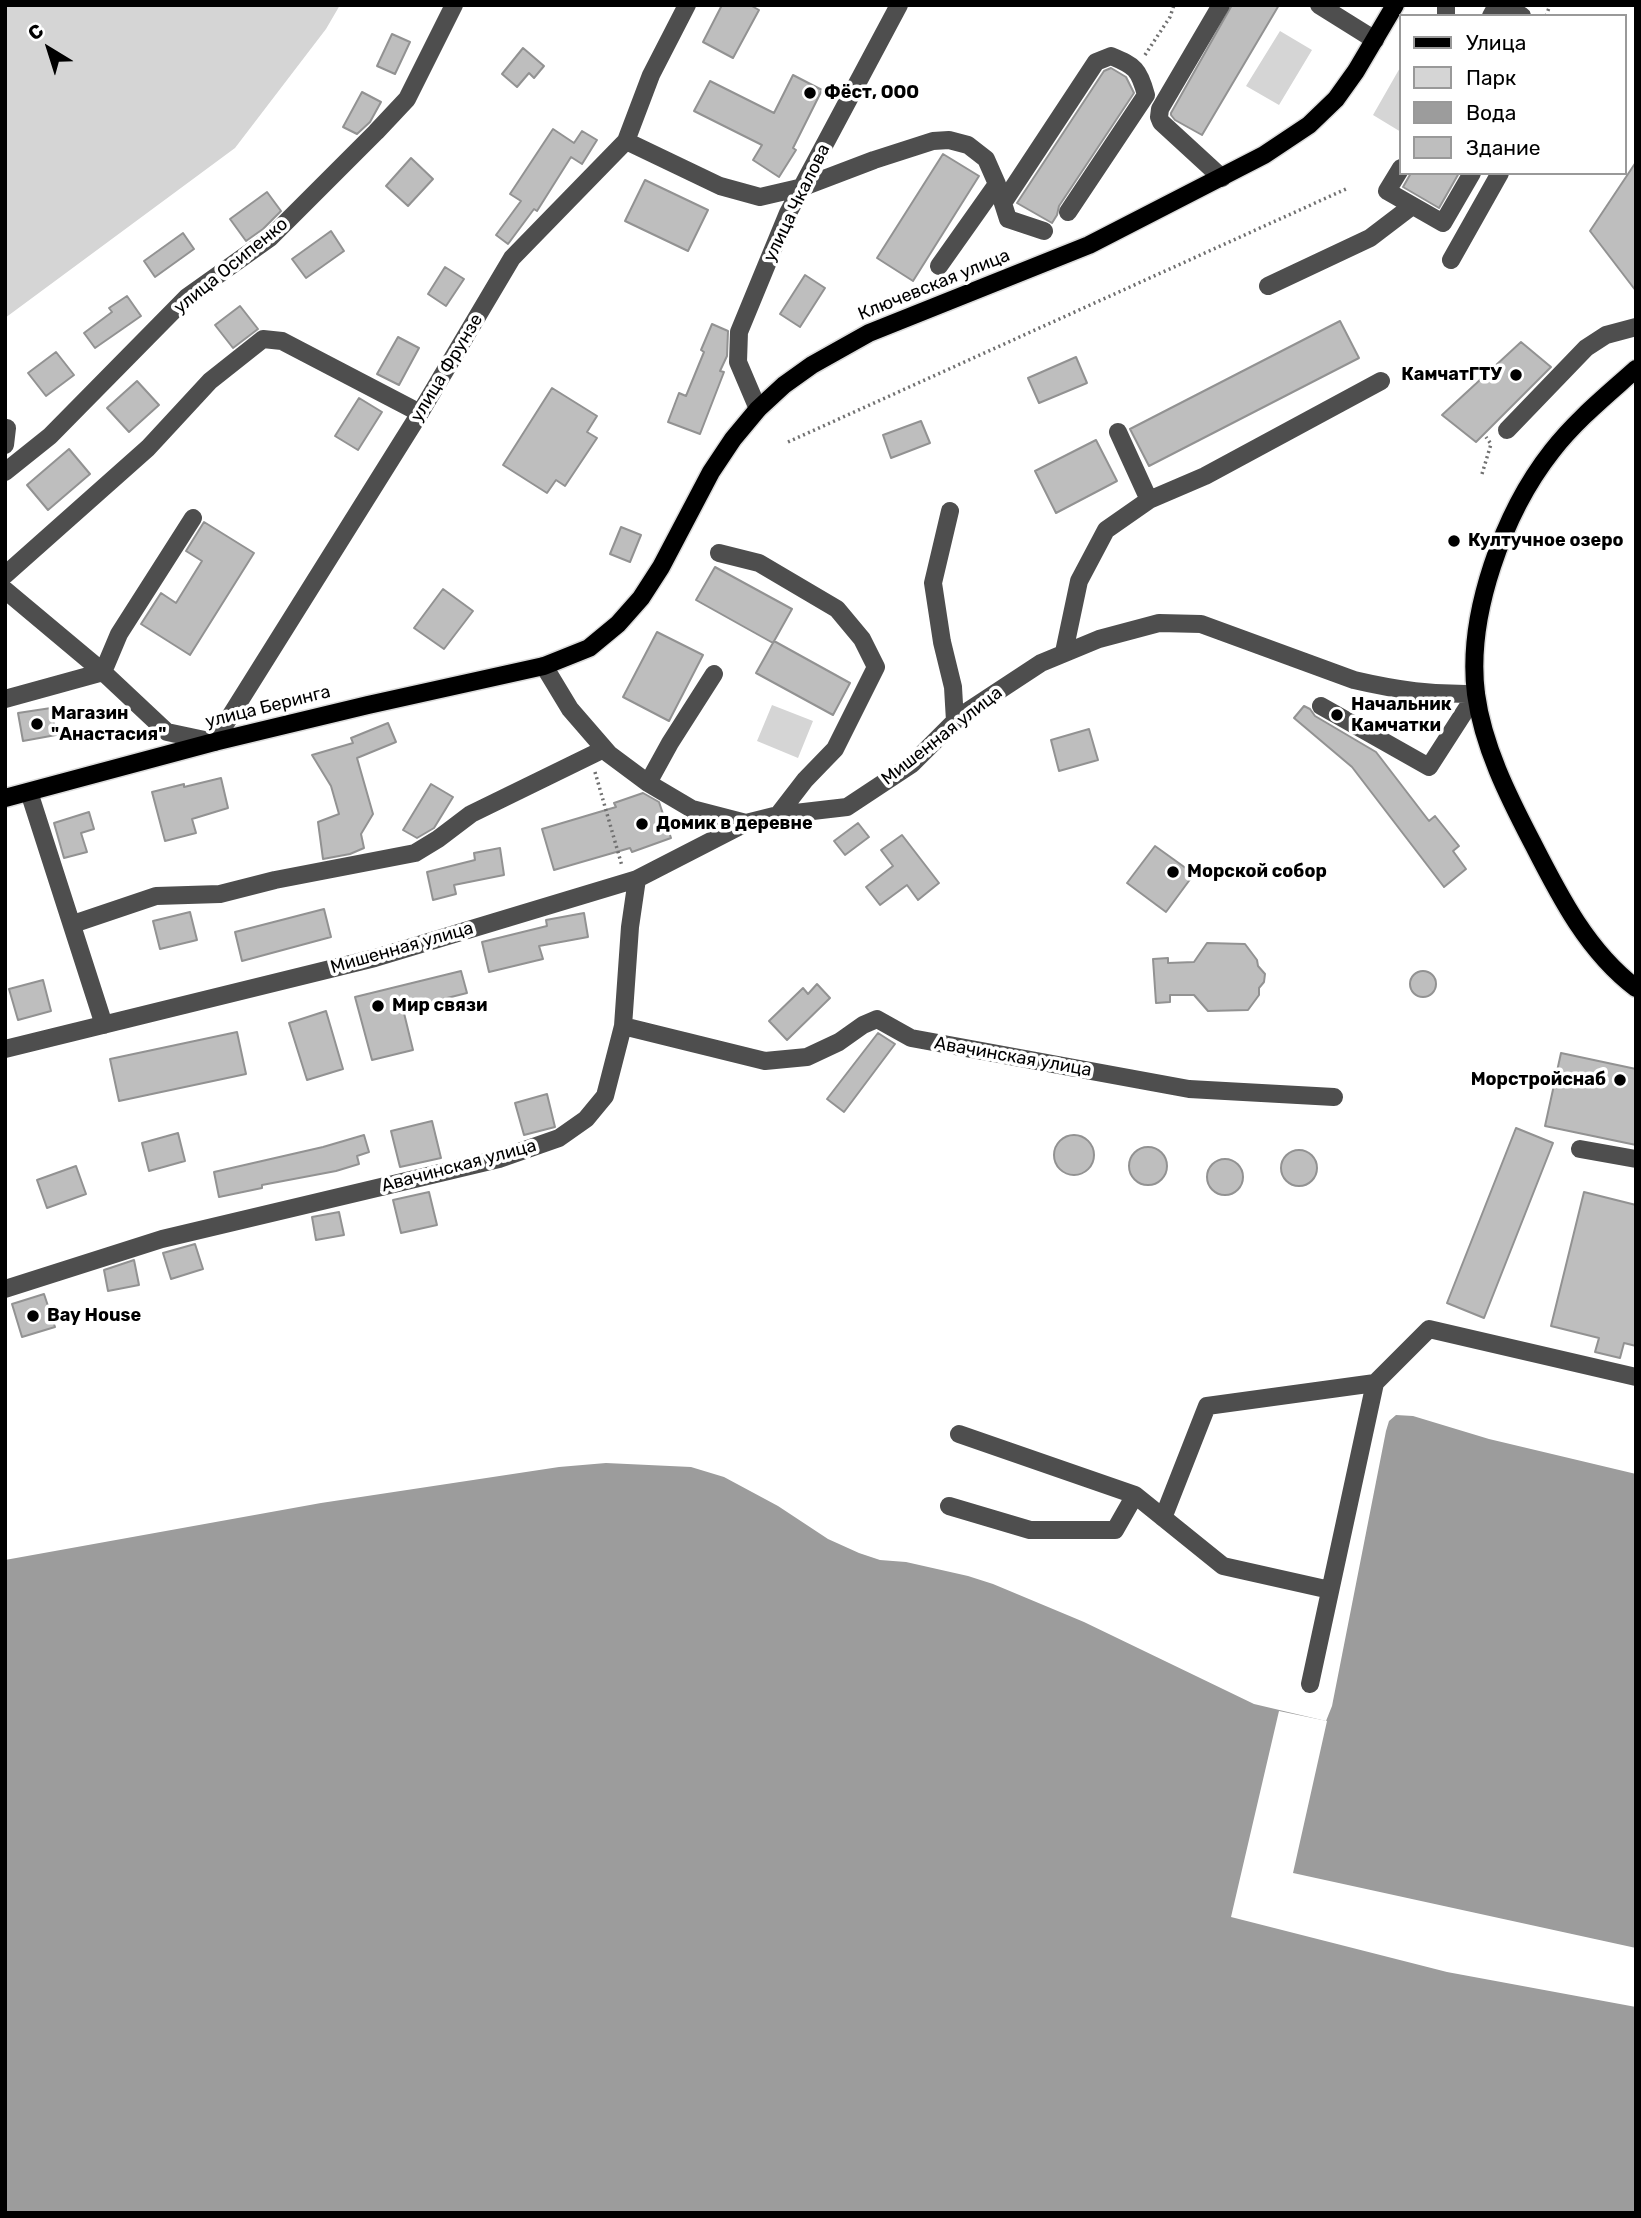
<!DOCTYPE html>
<html>
<head>
<meta charset="utf-8">
<style>
  body { margin:0 }
  #map { position:relative; width:1641px; height:2218px; overflow:hidden; background:#fff; font-family:Rubik,sans-serif }
  canvas { display:block }
  .frame { position:absolute; inset:0; border:7px solid #000; pointer-events:none }
  .legend { position:absolute; left:1399px; top:14px; width:228px; height:161px; box-sizing:border-box; background:#fff; border:2px solid #999; margin:0; padding:9px 12px; list-style:none; font-size:21px; color:#000 }
  .legend li { display:flex; align-items:center; gap:14px; height:35px }
  .legend b { width:35px; border:2px solid #999 }
  .north { position:absolute; left:14px; top:14px; width:70px; height:70px; -webkit-text-stroke:5px #fff; paint-order:stroke; rotate:322deg; font-size:19px; font-weight:700; line-height:28px; text-align:center; color:#000 }
  .north::after { content:''; display:block; margin:auto; width:24px; height:32px; background:#000; clip-path:polygon(50% 0,100% 100%,50% 72%,0 100%) }
</style>
</head>
<body>
<div id="map">
<canvas width="1641" height="2218"></canvas>
<div class="frame"></div>
<ul class="legend">
<li><b style="height:9px;background:#000"></b>Улица</li>
<li><b style="height:19px;background:#d5d5d5"></b>Парк</li>
<li><b style="height:19px;background:#9c9c9c"></b>Вода</li>
<li><b style="height:19px;background:#bebebe"></b>Здание</li>
</ul>
<div class="north">С</div>
</div>
<script>
const context = document.querySelector('canvas').getContext('2d');
context.lineJoin = 'round';
function fillPath(path, color) { context.fillStyle = color; context.fill(path, 'evenodd'); }
function stroke(path, color, width, dash) { context.strokeStyle = color; context.lineWidth = width; context.lineCap = dash ? 'butt' : 'round'; context.setLineDash(dash || []); context.stroke(path); }
function drawText(font, color, halo, rows, align = 'center') {
  context.font = font + ' Rubik,sans-serif'; context.lineWidth = 7; context.setLineDash([]); context.textBaseline = 'middle'; context.strokeStyle = halo; context.fillStyle = color; for (const [text, x, y, turn = 0] of rows) {
    context.save(); context.translate(x, y); context.rotate((+turn || 0) * Math.PI / 180); context.textAlign = isNaN(turn) ? turn : align; if (halo) context.strokeText(text, 0, 0); context.fillText(text, 0, 0); context.restore();
  }
}
const green = new Path2D(`
  M5 5H340L326 29 235 148 5 318Z
  M1280 31 1312 50 1279 105 1246 86Z
  M1401 66V132L1373 115Z
  M772 705 813 721 798 758 757 741Z`);
const water = new Path2D(`
  M1396 1415 1413 1416 1489 1439 1636 1474V2213H5V1560L321 1503 559 1467 606 1463 691 1467 724 1477 778 1506 828 1539 859 1553 880 1560 906 1562 968 1576 993 1584 1084 1622 1254 1704 1326 1721 1332 1706 1386 1431 1389 1421Z`);
const pier = new Path2D(`
  M1279 1711 1327 1721 1293 1873 1636 1948V2007L1447 1972 1231 1917Z`);
const building = new Path2D(`
  M722 5H750L759 10 733 58 703 42Z
  M1232 5H1279L1202 135 1175 120 1171 115V113Z
  M392 34 410 42 395 74 377 66Z
  M523 48 544 66 534 78 529 73 517 87 502 74Z
  M1111 68 1126 77 1134 93 1059 206 1057 215 1052 223 1017 203 1104 71Z
  M793 75 822 90 793 148 796 150 779 177 753 160 762 145 694 111 710 81 774 113Z
  M362 92 381 102 370 122 357 134 343 127Z
  M553 129 574 143 582 131 597 140 582 164 571 157 537 211 534 209 508 244 496 235 521 201 510 194Z
  M943 154 979 176 913 281 877 258Z
  M411 158 433 179 408 206 386 186Z
  M1636 162V291L1590 231Z
  M1411 173H1459L1439 208 1403 187Z
  M645 180 708 210 688 251 625 221Z
  M267 192 281 211 263 229 246 241 230 219Z
  M331 231 344 251 306 278 292 259Z
  M183 233 194 249 155 277 144 261Z
  M445 267 464 279 446 306 428 294Z
  M805 275 825 288 800 327 780 314Z
  M127 296 141 316 95 348 84 333 112 312 109 308Z
  M240 306 258 329 233 348 215 325Z
  M1340 321 1359 358 1149 466 1130 429Z
  M712 324 728 331 727 356 720 371 724 372 700 434 668 422 679 393 686 396 704 352 701 350Z
  M398 337 419 348 399 385 377 374Z
  M1521 342 1551 367 1476 442 1442 415Z
  M56 352 74 375 46 396 28 373Z
  M1076 357 1087 383 1039 403 1028 378Z
  M137 381 159 405 129 432 107 408Z
  M552 388 597 416 587 432 597 438 565 486 556 480 547 493 503 465Z
  M359 398 382 412 358 450 335 436Z
  M921 421 930 443 891 458 883 435Z
  M1096 440 1117 481 1056 513 1035 471Z
  M69 449 90 474 48 510 27 485Z
  M204 522 254 553 190 655 141 624 161 593 176 603 202 561 186 551Z
  M621 527 641 535 630 562 610 554Z
  M715 567 792 609 773 643 696 600Z
  M443 589 473 611 444 649 414 628Z
  M657 632 703 655 669 721 623 697Z
  M774 641 850 683 833 715 756 673Z
  M1304 706 1310 709 1315 716 1376 752 1429 821 1435 816 1459 846 1453 851 1466 869 1444 887 1352 767 1294 718Z
  M51 708 56 735 23 741 18 713Z
  M388 723 396 742 357 758 373 814 361 834 364 848 350 854 323 859 318 822 339 814 331 786 312 755 353 743 351 738Z
  M1089 729 1098 760 1059 771 1051 740Z
  M221 778 228 808 192 819 196 833 165 841 152 792 184 784V787Z
  M431 784 453 797 434 828 417 838 403 830Z
  M643 793 659 802 671 838 632 852 630 848 554 870 542 829 616 807 614 803Z
  M89 812 94 829 81 833 87 852 64 858 54 823Z
  M858 823 869 837 845 855 834 841Z
  M902 835 939 883 918 900 907 885 880 905 866 887 893 866 881 850Z
  M1155 846 1194 874 1166 912 1127 883Z
  M500 848 504 875 454 885 456 894 433 900 427 872 475 860 474 853Z
  M324 909 331 937 242 961 235 932Z
  M190 912 197 940 160 949 153 921Z
  M584 913 588 937 539 946 543 959 489 972 482 942 547 926 546 920Z
  M1207 943 1245 944 1257 960 1258 966 1265 974 1264 982 1259 988V995L1248 1010 1208 1011 1194 995H1170V1002L1156 1003 1153 959 1168 958V963L1194 962Z
  M461 971 467 993 403 1009 413 1050 372 1060 355 997Z
  M1410 984a13 13 0 1 1 26 0a13 13 0 1 1-26 0Z
  M43 980 51 1011 18 1020 9 989Z
  M817 984 830 998 787 1040 769 1021 803 988 808 994Z
  M326 1011 343 1069 307 1080 289 1023Z
  M237 1032 246 1074 119 1101 110 1059Z
  M878 1033 895 1044 844 1112 827 1099Z
  M1561 1053 1636 1069V1145L1545 1126Z
  M547 1094 555 1127 524 1135 515 1103Z
  M432 1121 441 1158 400 1167 391 1131Z
  M1516 1128 1553 1143 1484 1318 1447 1303Z
  M178 1133 185 1161 149 1171 142 1143Z
  M364 1135 369 1152 357 1156 359 1164 336 1171 262 1185V1188L219 1197 214 1172 323 1147Z
  M1054 1155a20 20 0 1 1 40 0a20 20 0 1 1-40 0Z
  M1129 1166a19 19 0 1 1 38 0a19 19 0 1 1-38 0Z
  M1281 1168a18 18 0 1 1 36 0a18 18 0 1 1-36 0Z
  M1207 1177a18 18 0 1 1 36 0a18 18 0 1 1-36 0Z
  M76 1166 86 1194 47 1208 37 1180Z
  M429 1192 437 1225 401 1233 393 1200Z
  M1584 1192 1636 1205V1346L1624 1343 1620 1358 1595 1352 1599 1338 1551 1326Z
  M339 1212 344 1235 316 1240 312 1217Z
  M195 1244 203 1269 171 1279 163 1253Z
  M134 1260 139 1285 108 1291 104 1270Z
  M44 1294 55 1327 22 1337 12 1304Z`);
const path = new Path2D(`
  M1546 16 1550 5
  M1145 55 1170 17 1174 5
  M788 442 1346 189
  M1482 474 1491 444 1486 437
  M595 772 622 866`);
const minor = new Path2D(`
  M1221 5 1160 109 1159 117 1161 122 1222 178
  M1319 5 1375 40
  M1446 5V16
  M1504 5 1522 16
  M1491 16 1497 5
  M626 141 720 186 760 197 803 187 874 160 933 141 949 140 968 145 986 159 997 184 939 266
  M1401 168 1387 191 1443 223 1472 173
  M1000 194 1008 219 1044 231
  M1003 203 1096 62 1111 56C1135 66 1139 69 1146 95L1068 212
  M1451 260 1500 173
  M1268 286 1370 238 1412 206
  M758 409 738 362 739 332 788 213 899 5
  M5 428H7L5 445
  M1507 430 1586 348 1606 335 1636 327
  M5 472 50 436 187 297 270 238 376 132 407 99 454 5
  M1149 500 1205 476 1381 381
  M950 511 933 583 942 642 953 687 955 721
  M719 553 759 563 837 609 862 639 876 667 835 749 805 780 778 815
  M5 575 148 448 210 381 263 339 282 341 420 413
  M5 590 103 672 167 732 214 742 420 413 512 258 626 141 651 75 687 5
  M1064 652 1079 581 1106 530 1149 500 1118 432
  M544 666 570 709 609 754 648 783 692 809 746 823
  M5 699 103 672 119 634 193 518
  M1321 706 1429 767 1476 694
  M648 783 670 743 714 674
  M29 792 104 1025
  M73 924 156 896 220 894 275 880 415 853 438 839 471 814 604 749
  M623 1026 630 927 637 879
  M5 1049 375 958 637 879 746 823 778 815 847 807 912 764 955 721 968 711 1041 663 1099 639 1159 623 1201 624 1354 680C1397 690 1433 695 1476 694
  M1580 1149 1636 1159
  M5 1289 162 1239 499 1159 559 1138 586 1119 605 1096 623 1026 765 1061 807 1057 839 1042 863 1025 877 1019 911 1038 1189 1089 1334 1097
  M959 1434 1135 1495 1223 1566 1330 1590
  M949 1506 1030 1530H1115L1135 1495
  M1163 1518 1207 1406 1375 1383
  M1310 1684 1375 1383 1429 1329 1636 1377`);
const major = new Path2D(`
  M1636 369C1607 395 1576 420 1552 451 1504 512 1466 615 1476 694 1483 746 1508 796 1532 842 1559 895 1587 951 1636 988
  M5 798 214 742 368 705 544 666 589 648 618 624 641 598 661 567 711 472 733 439 758 409 784 385 812 365 869 333 1089 245 1264 155 1309 125 1336 99 1356 71 1395 5`);
const markers = [
  [810,93,7,"#000"],
  [1516,375,7,"#000"],
  [1454,541,7,"#000"],
  [1337,715,7,"#000"],
  [37,724,7,"#000"],
  [642,824,7,"#000"],
  [1173,872,7,"#000"],
  [378,1006,7,"#000"],
  [1620,1080,7,"#000"],
  [33,1316,7,"#000"]
];
const poiNames = [
  ["Фёст, ООО",824,93],
  ["КамчатГТУ",1502,375,"right"],
  ["Култучное озеро",1468,541],
  ["Начальник",1351,705],
  ["Камчатки",1351,726],
  ["Магазин",51,714],
  ["\"Анастасия\"",51,735],
  ["Домик в деревне",656,824],
  ["Морской собор",1187,872],
  ["Мир связи",392,1006],
  ["Морстройснаб",1606,1080,"right"],
  ["Bay House",47,1316]
];
const streetNames = [
  ["улица Чкалова",797,203,-64],
  ["улица Осипенко",231,266,-39],
  ["Ключевская улица",934,285,-22],
  ["улица Фрунзе",447,368,-59],
  ["улица Беринга",268,707,-14],
  ["Мишенная улица",942,736,-38],
  ["Мишенная улица",402,948,-16],
  ["Авачинская улица",1013,1057,10],
  ["Авачинская улица",459,1166,-15]
];
fillPath(green, '#d5d5d5');
fillPath(water, '#9c9c9c');
fillPath(pier, '#fff');
fillPath(building, '#bebebe');
stroke(building, '#929292', 2);
stroke(major, '#dbdbdb', 21);
stroke(path, '#707070', 3.5, [2, 3.5]);
stroke(minor, '#4e4e4e', 18);
stroke(major, '#000', 18);
for (const [x, y, r, color] of markers) { const dot = new Path2D(); dot.arc(x, y, r, 0, 2 * Math.PI); context.fillStyle = color; context.fill(dot); stroke(dot, '#fff', 2.5); }
drawText('bold 18px', '#000', '#fff', poiNames, 'left');
drawText('18px', '#000', '#fff', streetNames);
</script>
</body>
</html>
